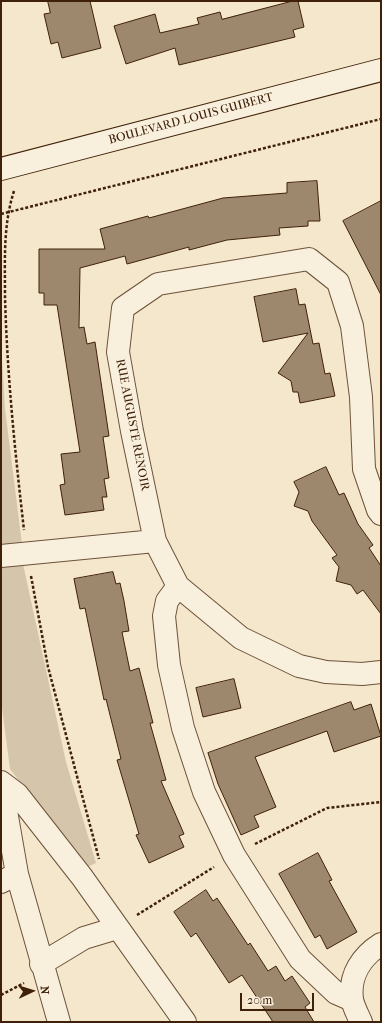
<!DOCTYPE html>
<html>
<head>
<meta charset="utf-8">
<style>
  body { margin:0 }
  #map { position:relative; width:382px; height:1023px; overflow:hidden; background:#f4e7cb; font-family:"IM FELL French Canon",serif }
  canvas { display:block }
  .frame { position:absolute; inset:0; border:2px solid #3f2109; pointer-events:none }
  .north { position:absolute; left:12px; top:971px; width:40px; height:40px; -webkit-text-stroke:3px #f8efdd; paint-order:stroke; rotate:86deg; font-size:11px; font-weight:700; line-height:16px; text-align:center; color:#3f2109 }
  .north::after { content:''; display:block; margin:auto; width:14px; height:18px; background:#3f2109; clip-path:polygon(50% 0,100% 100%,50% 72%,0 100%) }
  .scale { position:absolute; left:240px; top:993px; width:74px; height:18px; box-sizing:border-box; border:2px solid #3f2109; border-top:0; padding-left:5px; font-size:12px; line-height:14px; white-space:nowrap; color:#3f2109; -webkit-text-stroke:3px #f8efdd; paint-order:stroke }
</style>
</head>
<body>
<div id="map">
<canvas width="382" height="1023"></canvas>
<div class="frame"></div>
<div class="north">N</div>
<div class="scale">20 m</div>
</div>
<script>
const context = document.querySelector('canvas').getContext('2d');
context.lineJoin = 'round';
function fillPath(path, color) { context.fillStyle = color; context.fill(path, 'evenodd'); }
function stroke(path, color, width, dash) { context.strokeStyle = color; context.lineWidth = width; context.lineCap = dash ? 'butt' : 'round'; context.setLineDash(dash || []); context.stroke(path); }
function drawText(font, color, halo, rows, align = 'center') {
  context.font = font + ' "IM FELL French Canon",serif'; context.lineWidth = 3.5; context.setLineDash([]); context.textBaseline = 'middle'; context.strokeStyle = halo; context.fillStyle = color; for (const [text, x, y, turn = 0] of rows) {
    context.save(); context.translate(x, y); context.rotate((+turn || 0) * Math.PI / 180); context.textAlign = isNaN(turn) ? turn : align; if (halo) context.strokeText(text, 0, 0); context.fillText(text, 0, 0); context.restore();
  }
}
const green = new Path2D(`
  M1 342 5 409 22 544H1Z
  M23 564 66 762 96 863 85 868 10 769 1 700V569L6 566Z`);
const building = new Path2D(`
  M48 1H90L101 48 62 58 58 42 51 44 44 14 50 13Z
  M293 1H298L304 27 293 30 295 37 179 65 175 48 126 64 114 26 155 14 160 33 199 24 197 18 220 12 222 19Z
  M317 181 320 221H308V226L279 228 280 235 227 240 189 250V247L127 264 125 256 80 268 79 328 84 327 87 344 95 342 109 436 103 437 109 478 104 479 107 497H102L104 510 65 515 60 485 65 484 61 454 80 452 57 305H44V293H39V249H105L100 229 148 216 149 218 223 198 287 193V183Z
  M381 201V295L343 221Z
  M296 289 299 305 305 304 313 344 319 343 325 374 330 373 335 396 300 403 298 392H293L291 381 278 373 308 333 263 342 254 297Z
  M326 467 339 495 344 493 358 524 373 545 369 548 381 566V614L363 590 357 594 351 585 336 581 339 567 332 558 337 555 312 521 308 511 294 506 299 492 294 482Z
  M113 572 116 584 120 583 124 601 129 631 122 632 130 671 139 668 153 723H150L166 780 161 781 184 834 179 836 184 847 149 863 136 835 139 834 117 760 121 759 106 699 104 700 85 608 80 609 74 579Z
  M234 679 241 708 203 717 196 688Z
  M351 702 354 710 371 704 381 736 334 752 327 731 255 757 276 807 254 816 259 827 241 835 218 784 208 753Z
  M318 853 332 880 329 881 357 932 327 949 320 935 315 938 279 874Z
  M206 890 213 901 217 898 248 945 250 943 268 971 276 966 285 981 292 976 310 1003 305 1007 314 1022H273L242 975 229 983 196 933 191 937 174 912Z`);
const path = new Path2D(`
  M14 191C3 225 5 260 5 296 7 374 15 452 24 530
  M1 214 381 119
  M31 576 48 667 99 859
  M255 844 327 808 381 802
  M137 915 214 867
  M1 995 24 983`);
const street = new Path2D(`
  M381 514 378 510 364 469 361 397 352 326 338 282 309 259 158 284 123 308 118 352 132 431 155 541 178 586 241 638 299 666 326 672 362 674 381 672
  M1 556 155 541
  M178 586 167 601 164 616 169 665 183 728 204 792 234 855 300 959 336 993 352 1000
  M1 782 17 794 82 877 185 1022
  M1 782 17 874 59 1022
  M1 882 17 874
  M41 964 84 938 117 928
  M361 1022C358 1015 353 1006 352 999 349 975 362 956 381 944`);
const secondary = new Path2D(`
  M1 169 381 70`);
const streetNames = [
  ["BOULEVARD LOUIS GUIBERT",191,119,-15],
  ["RUE AUGUSTE RENOIR",132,425,79]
];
fillPath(green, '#d5c5aa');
fillPath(building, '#9d886e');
stroke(building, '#3f2109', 1);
stroke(street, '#6c523a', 24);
stroke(secondary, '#3f2109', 24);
stroke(path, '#3f2109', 2.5, [3, 2]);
stroke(street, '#f8efdd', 22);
stroke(secondary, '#f8efdd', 22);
drawText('12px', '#3f2109', '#f8efdd', streetNames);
</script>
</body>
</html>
